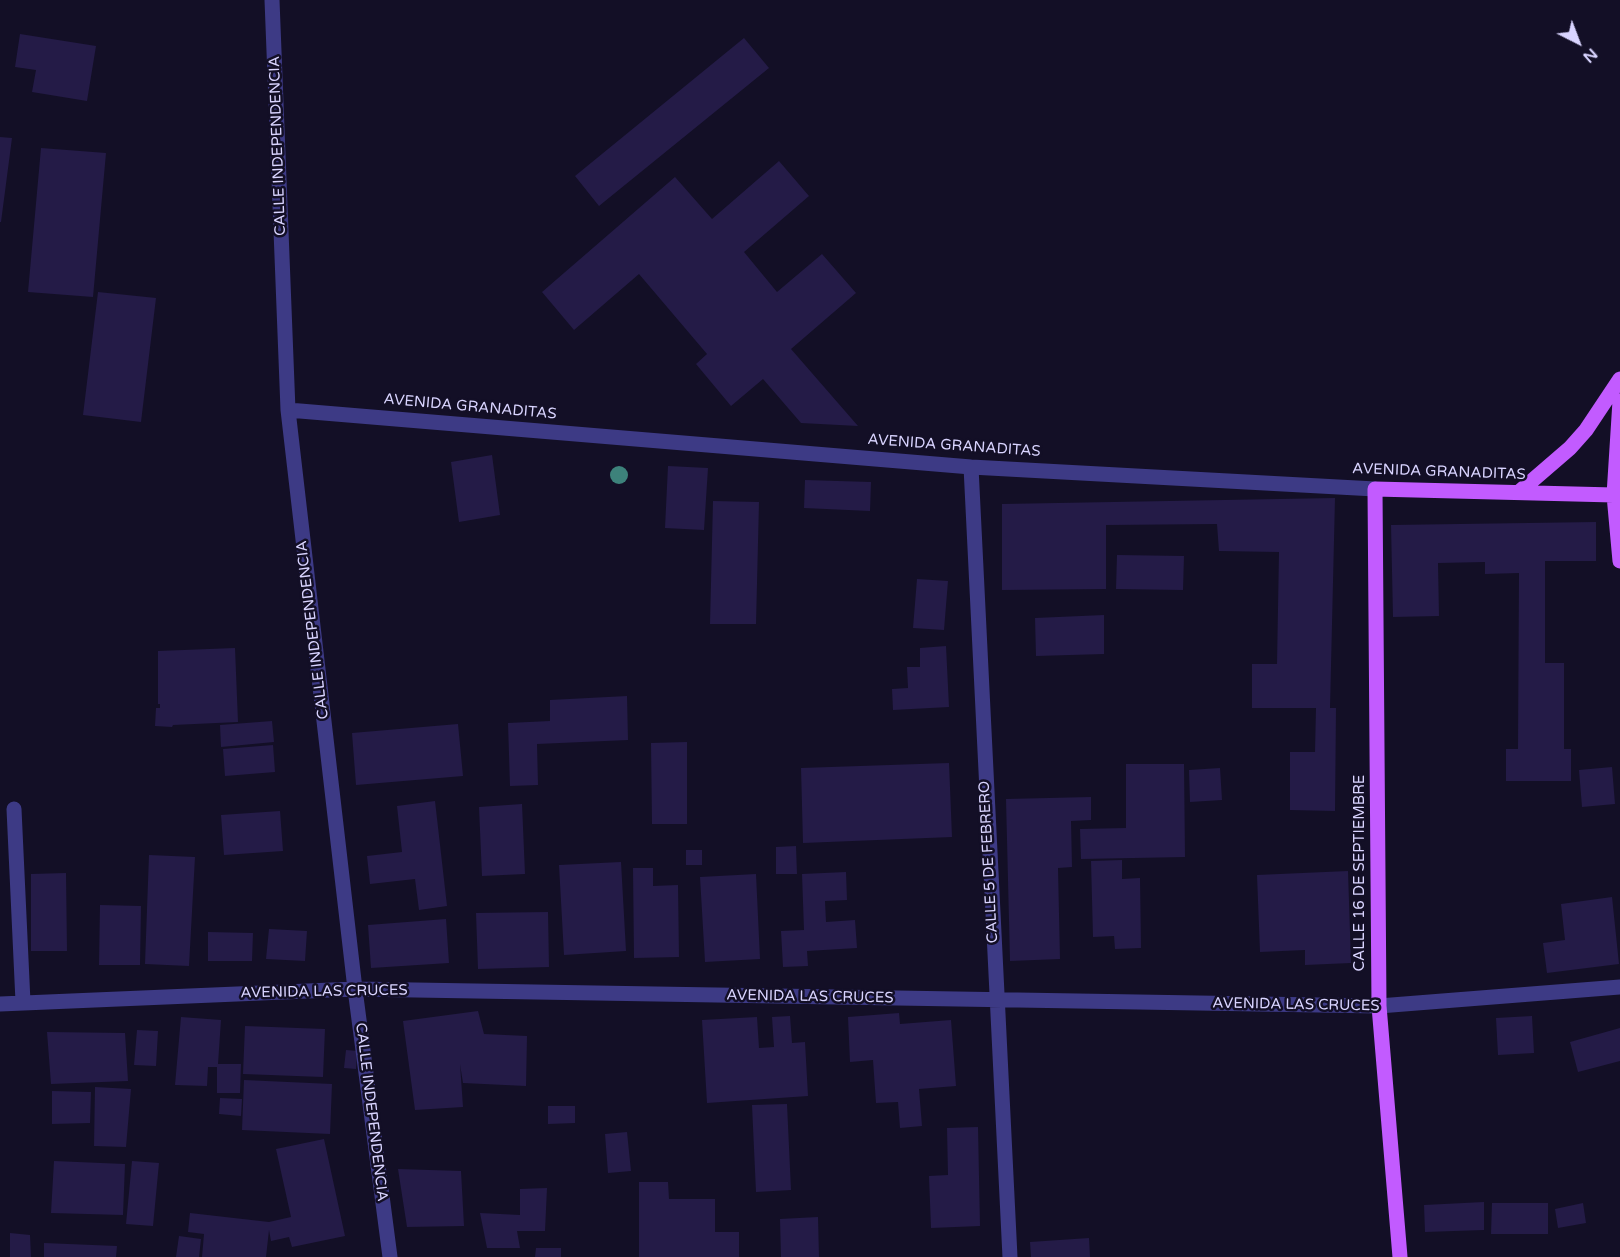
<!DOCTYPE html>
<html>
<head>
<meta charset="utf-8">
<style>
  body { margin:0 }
  #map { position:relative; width:1620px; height:1257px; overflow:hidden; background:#130f26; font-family:"Varela Round",sans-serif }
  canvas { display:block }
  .north { position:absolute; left:1548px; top:12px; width:60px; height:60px; -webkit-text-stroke:4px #130f26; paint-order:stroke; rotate:138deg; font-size:16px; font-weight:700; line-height:24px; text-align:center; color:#d9d4ff }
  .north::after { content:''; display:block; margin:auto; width:21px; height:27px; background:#d9d4ff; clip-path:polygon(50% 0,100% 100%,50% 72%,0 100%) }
</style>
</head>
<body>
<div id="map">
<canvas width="1620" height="1257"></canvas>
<div class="north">N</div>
</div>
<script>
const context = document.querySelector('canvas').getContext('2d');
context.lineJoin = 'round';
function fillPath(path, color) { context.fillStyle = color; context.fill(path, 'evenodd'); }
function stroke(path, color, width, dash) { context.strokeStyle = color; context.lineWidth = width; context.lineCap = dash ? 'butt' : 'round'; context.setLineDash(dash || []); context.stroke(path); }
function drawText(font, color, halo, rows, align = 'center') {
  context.font = font + ' "Varela Round",sans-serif'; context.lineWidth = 5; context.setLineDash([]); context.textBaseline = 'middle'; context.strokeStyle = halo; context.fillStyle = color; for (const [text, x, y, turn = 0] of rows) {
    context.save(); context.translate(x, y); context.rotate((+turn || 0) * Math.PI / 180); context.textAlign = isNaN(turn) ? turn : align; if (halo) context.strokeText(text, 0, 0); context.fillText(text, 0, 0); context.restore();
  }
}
const building = new Path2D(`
  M20 34 96 46 87 101 32 92 36 70 15 67Z
  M744 38 769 68 599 206 575 176Z
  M0 137 12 138 1 222H0Z
  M41 148 106 153 93 297 28 292Z
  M779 161 809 196 744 252 777 292 822 254 856 293 791 349 858 426 801 423 763 379 731 406 696 364 707 354 639 274 574 330 542 292 675 177 712 219Z
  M98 292 156 298 141 422 83 415Z
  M492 455 500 515 459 522 451 462Z
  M668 466 708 468 704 530 665 528Z
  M805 480 871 482 870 511 804 508Z
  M1335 498 1330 708H1336L1335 811 1290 810V752H1315L1316 708H1252V664H1277L1279 552 1219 551 1217 524 1106 525V589L1002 590V504Z
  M713 501 759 502 756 624H710Z
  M1596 522V561H1545V663H1564V749H1571V781H1506V749H1518L1519 573 1485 574V562L1438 563 1439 616 1393 617 1391 525Z
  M1117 555 1184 556 1183 590 1116 589Z
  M917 579 948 581 944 630 913 628Z
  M1104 615V654L1036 656 1035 618Z
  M946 646 949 707 893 710 892 689 908 688 907 667H920V648Z
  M235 648 238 722 173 725 172 727 155 726 156 708H160V704H158V651Z
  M627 696 628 740 537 744 538 785 510 786 508 723 550 721V700Z
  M272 721 274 742 221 747 220 725Z
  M458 724 463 776 356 785 352 733Z
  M687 742V824H652L651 743Z
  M273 745 275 772 225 776 223 749Z
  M949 763 952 837 803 843 801 768Z
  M1126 764H1184L1185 857 1081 859 1080 829 1126 828Z
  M1612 767 1615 804 1582 807 1579 770Z
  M1220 768 1222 800 1190 802 1189 770Z
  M1091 797V820L1071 821 1072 867 1058 868 1060 959 1010 961 1006 799Z
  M435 801 447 906 419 910 415 879 370 884 367 856 402 852 397 806Z
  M522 804 525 874 482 876 479 807Z
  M280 811 283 851 224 855 221 815Z
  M796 846 797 874H776V847Z
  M686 850H702V865H686Z
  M149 855 195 857 189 966 145 964Z
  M1122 860V879L1140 878 1141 948 1115 949 1114 936 1093 937 1091 861Z
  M621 862 626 951 564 955 559 865Z
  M633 868H653V886L678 885 679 957 634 958Z
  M1348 871 1351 963 1305 965V950L1260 952 1257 875Z
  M846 872 847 900 825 901 826 922 855 920 857 948 807 951 808 966 783 967 781 931 804 930 802 874Z
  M66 873 67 951H31V874Z
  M756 874 760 959 705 962 700 877Z
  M1612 897 1619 964 1547 973 1543 943 1565 940 1561 904Z
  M100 905 141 906 140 965H99Z
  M548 912 549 967 478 969 476 913Z
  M446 919 449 963 371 968 368 925Z
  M269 929 307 931 305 961 266 959Z
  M208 932 253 933 252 961H208Z
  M478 1011 484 1034 527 1036 526 1086 463 1083 460 1064 463 1107 415 1110 403 1021Z
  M899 1013 900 1024 951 1020 956 1086 919 1089 922 1126 900 1128 898 1102 876 1103 873 1060 850 1062 848 1017Z
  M790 1016 792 1043 805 1042 808 1096 707 1103 702 1020 757 1017 759 1048 774 1047 772 1017Z
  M1532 1016 1534 1053 1498 1055 1496 1018Z
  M181 1017 221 1020 218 1064H241L240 1093H217V1067H208L207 1086 175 1085Z
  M245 1026 325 1029 323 1077 243 1074Z
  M1620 1028V1061L1578 1072 1570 1042Z
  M137 1030 158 1031 156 1066 134 1065Z
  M47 1032 125 1033 128 1081 51 1084Z
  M346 1050 357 1051 356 1069 344 1068Z
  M244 1080 332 1084 330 1134 242 1130Z
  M95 1087 131 1089 126 1147 94 1146Z
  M52 1091 91 1092 90 1123 52 1124Z
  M220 1098 242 1099 241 1116 219 1114Z
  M787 1104 791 1190 756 1192 752 1105Z
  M548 1106H575V1123L548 1124Z
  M978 1127 980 1226 931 1228 929 1176 948 1175 947 1128Z
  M627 1132 631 1171 608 1173 605 1134Z
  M324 1139 345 1236 292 1247 289 1237 271 1241 269 1230 266 1257H202L204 1234 188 1232 190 1213 269 1222 291 1217 276 1149Z
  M54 1161 125 1164 123 1215 51 1213Z
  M132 1161 159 1163 153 1226 126 1224Z
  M398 1169 461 1171 464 1226 407 1227Z
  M639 1182H668L669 1199H715V1232H739V1257H639Z
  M547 1188 545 1231H517L520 1248H487L480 1213 520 1215V1189Z
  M1484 1202V1230L1425 1232 1424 1205Z
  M1492 1203H1548V1234H1491Z
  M1583 1203 1586 1223 1558 1228 1555 1209Z
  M818 1217 819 1257H781L780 1219Z
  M10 1233 30 1235 31 1257H10Z
  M179 1236 201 1239 199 1257H176Z
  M1089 1238 1090 1257H1031L1030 1242Z
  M44 1243 117 1246 116 1257H44Z
  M536 1248H561V1257H535Z`);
const minor = new Path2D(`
  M272 0 288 410 355 989 390 1257
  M288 410 971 467 1375 489
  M971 467 1010 1257
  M14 809 23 1002
  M0 1004 355 989 1379 1006 1620 987`);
const major = new Path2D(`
  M1620 401 1614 495 1620 561
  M1519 492 1570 448 1586 430 1620 379
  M1400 1257 1379 1006 1375 489 1614 495`);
const trees = [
  [619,475]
];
const streetNames = [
  ["CALLE INDEPENDENCIA",278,146,-92],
  ["AVENIDA GRANADITAS",470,407,5],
  ["AVENIDA GRANADITAS",954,446,4],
  ["AVENIDA GRANADITAS",1439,472,2],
  ["CALLE INDEPENDENCIA",313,630,-97],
  ["CALLE 5 DE FEBRERO",989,862,-93],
  ["CALLE 16 DE SEPTIEMBRE",1360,873,-90],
  ["AVENIDA LAS CRUCES",324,992,-1],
  ["AVENIDA LAS CRUCES",810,997,1],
  ["AVENIDA LAS CRUCES",1296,1005,1],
  ["CALLE INDEPENDENCIA",371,1112,83]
];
fillPath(building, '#241b47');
stroke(minor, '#3d3a85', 15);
stroke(major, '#c25bff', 15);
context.fillStyle = '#3d827b';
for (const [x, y] of trees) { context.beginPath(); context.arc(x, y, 9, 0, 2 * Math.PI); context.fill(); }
drawText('15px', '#d9d4ff', '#130f26', streetNames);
</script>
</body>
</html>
